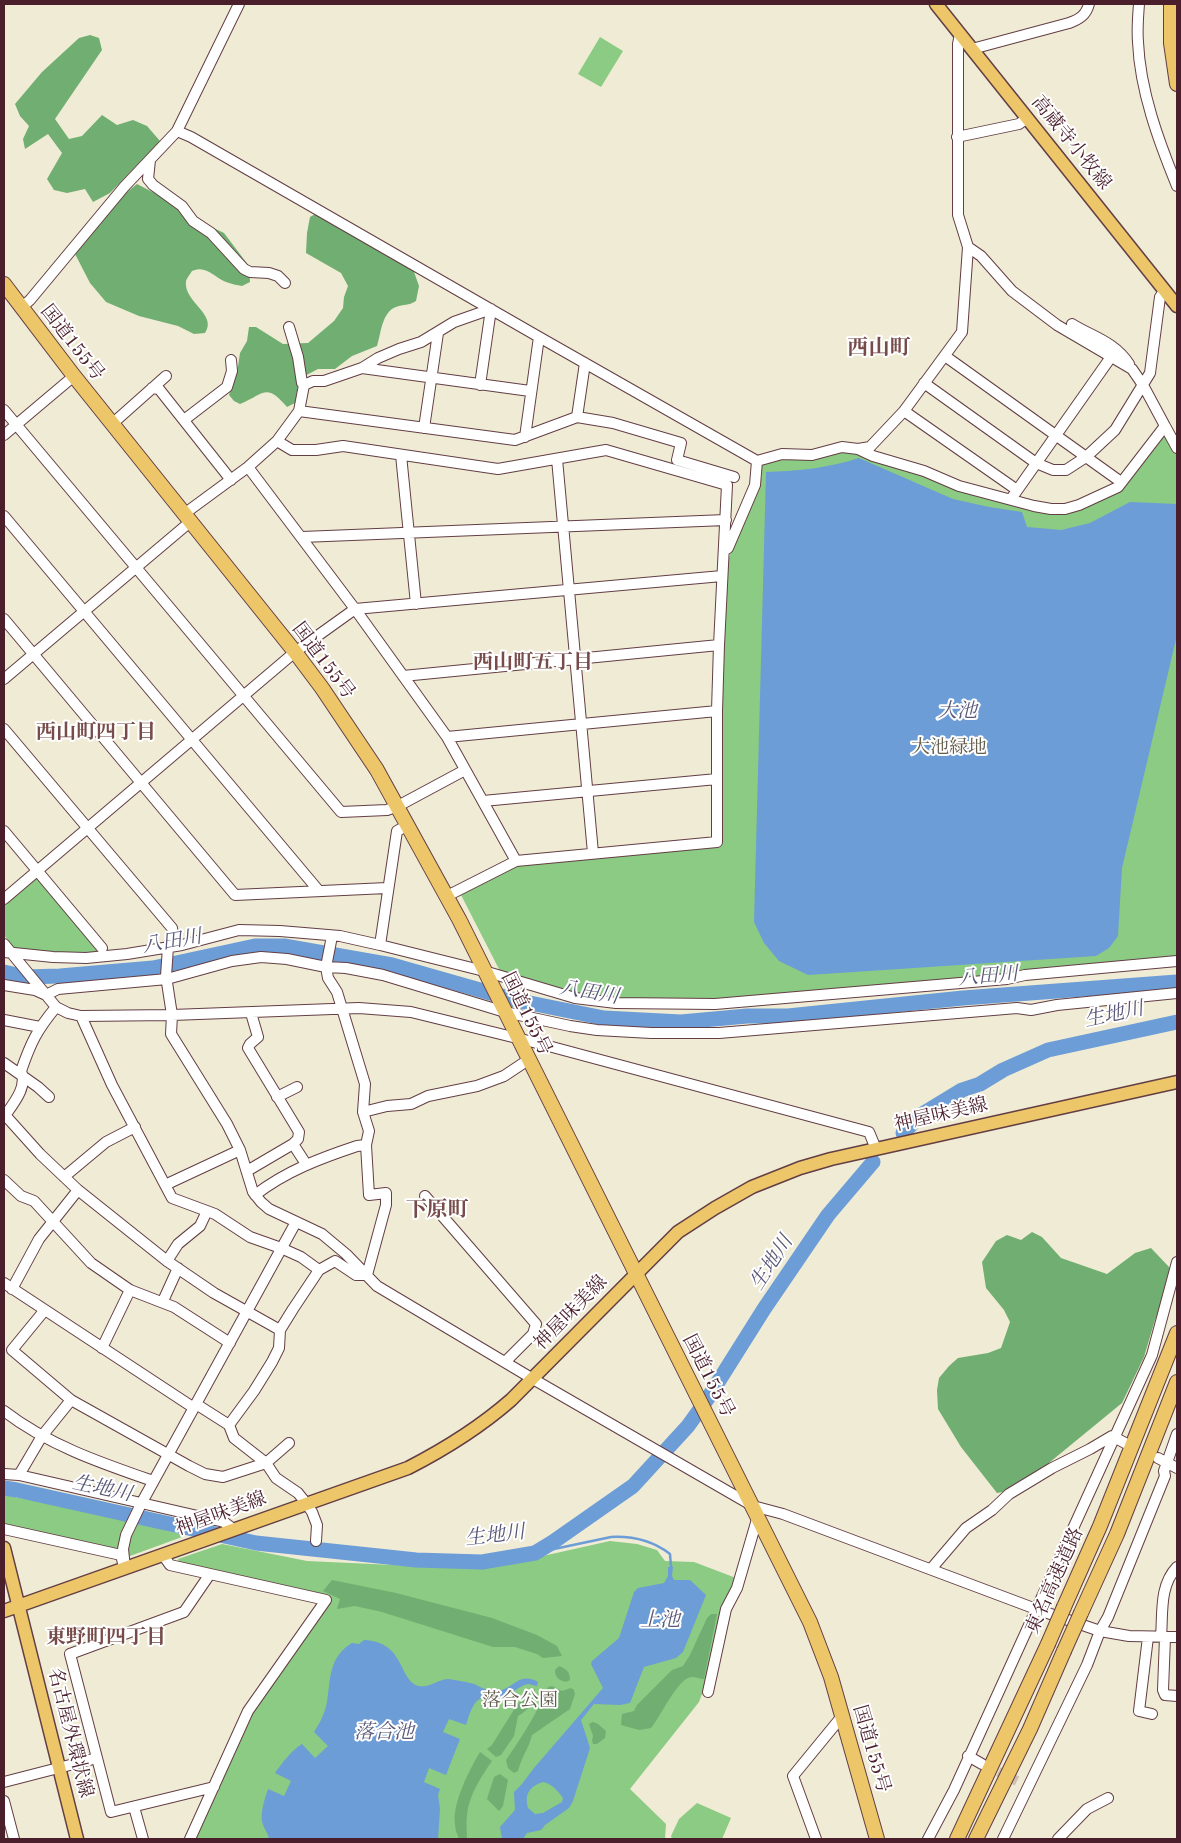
<!DOCTYPE html>
<html>
<head>
<meta charset="utf-8">
<style>
  body { margin:0 }
  #map { position:relative; width:1181px; height:1843px; overflow:hidden; background:#f0ebd5; font-family:"Old Standard TT",serif }
  canvas { display:block }
  .frame { position:absolute; inset:0; border:5px solid #4a1f2b; pointer-events:none }
</style>
</head>
<body>
<div id="map">
<canvas width="1181" height="1843"></canvas>
<div class="frame"></div>
</div>
<script>
const context = document.querySelector('canvas').getContext('2d');
context.lineJoin = 'round';
function fillPath(path, color) { context.fillStyle = color; context.fill(path, 'evenodd'); }
function stroke(path, color, width, dash) { context.strokeStyle = color; context.lineWidth = width; context.lineCap = dash ? 'butt' : 'round'; context.setLineDash(dash || []); context.stroke(path); }
function drawText(font, color, halo, rows, align = 'center') {
  context.font = font + ' "Old Standard TT","Noto Serif JP",serif'; context.lineWidth = 4; context.setLineDash([]); context.textBaseline = 'middle'; context.strokeStyle = halo; context.fillStyle = color; for (const [text, x, y, turn = 0] of rows) {
    context.save(); context.translate(x, y); context.rotate((+turn || 0) * Math.PI / 180); context.textAlign = isNaN(turn) ? turn : align; if (halo) context.strokeText(text, 0, 0); context.fillText(text, 0, 0); context.restore();
  }
}
const green = new Path2D(`
  M600 37 623 51 601 87 578 74Z
  M1163 432 1177 439V959L719 1001 616 1000 575 996 502 975 460 893 505 870 524 864 720 846 722 651 726 565 762 476V463L843 450 1047 511 1105 497Z
  M38 875 105 954 90 956 15 949 4 935V904Z
  M4 1495 114 1516 180 1534 182 1537 130 1556 113 1550 4 1525Z
  M610 1541 637 1544 657 1550 665 1561 694 1562 736 1578 721 1609 705 1686 699 1702 630 1789 666 1824 665 1839H196L249 1718 331 1600 179 1564 178 1559 222 1544 307 1561 459 1568 489 1566 516 1562Z
  M697 1803 731 1818 722 1839H672L671 1836 679 1819Z`);
const forest = new Path2D(`
  M90 35 99 38 102 50 55 119 69 139 82 136 102 115 117 125 133 120 147 126 160 141 110 193 93 202 85 189 67 193 54 190 47 179 62 153 48 134 25 149 23 139 29 126 20 116 15 104 42 72 79 38Z
  M137 184 170 201 199 221 224 233 249 266 250 282 242 286C237 285 231 284 226 282 213 277 207 265 192 271 190 274 187 278 186 281 183 302 218 314 205 333L194 334 178 326 139 316 106 302 90 283 74 252 110 206Z
  M317 213 413 269 419 286 416 301C408 306 404 304 396 307 382 312 381 333 377 346L352 356 335 369H318L299 379 295 403 287 407C266 382 264 394 240 404L234 401 229 395 237 373 240 353 247 341 249 327H256L283 344 308 343 334 321 343 308 344 297 348 286 341 273 306 253 307 233 310 217Z
  M1032 1232 1042 1237 1061 1258 1107 1274 1135 1253 1151 1248 1169 1267 1170 1282 1155 1320 1144 1357 1122 1403 1033 1476 1009 1491 997 1493 961 1447 938 1409 937 1390 939 1378 949 1366 958 1358 988 1353 1001 1348 1010 1322 1004 1310 986 1288 982 1262 996 1241 1007 1235 1021 1240Z
  M332 1580 396 1593 492 1618 537 1635 557 1646 562 1656 543 1658 537 1654 515 1647H493L382 1612 355 1606 337 1609 340 1599 323 1591Z
  M711 1614H717L704 1679C700 1679 696 1677 692 1677 678 1677 660 1718 651 1728L639 1730 621 1725 622 1714 634 1711 637 1705 672 1670 683 1666 690 1655 707 1618Z
  M559 1666C566 1669 570 1671 570 1680L566 1682C559 1680 555 1678 555 1670Z
  M552 1686 562 1691 571 1688 574 1690 575 1694 570 1709 532 1735C529 1748 521 1758 518 1771L514 1773 508 1768 506 1760C522 1737 537 1713 548 1687Z
  M529 1689H535C534 1702 529 1710 518 1716L514 1736 501 1755 496 1757 487 1749 492 1745 515 1708 522 1700 524 1691Z
  M593 1722 598 1724 606 1731 605 1738 597 1744H593L592 1740 593 1736 589 1724Z
  M480 1752 492 1761C481 1777 469 1795 467 1815 466 1823 467 1831 467 1839H459C457 1834 455 1829 455 1824 452 1803 470 1769 480 1752Z
  M500 1774 508 1780 503 1806 499 1811 487 1799 494 1777Z`);
const water = new Path2D(`
  M859 458 953 499 989 507 1022 512 1027 527 1061 530 1090 523 1130 502 1177 504V635L1122 868 1118 936 1109 948 1096 956 808 975 779 961 764 943 754 922 766 472C799 471 828 468 859 458Z
  M668 1567H673L672 1576 674 1580H690L706 1595 683 1652 676 1658 644 1667 630 1703 620 1705 594 1704 581 1720 590 1748 573 1801 569 1808 545 1825 541 1830 527 1833 523 1839H502L500 1827 515 1810 514 1792 522 1784 534 1768 603 1688 591 1664 592 1661 619 1638 634 1592 638 1588 664 1583 668 1576ZM543 1782C551 1783 558 1791 563 1798L562 1802 543 1813 535 1814 528 1808C524 1795 529 1786 543 1782Z
  M364 1640C406 1642 398 1681 419 1686 430 1688 438 1679 449 1679 455 1680 467 1682 474 1684 481 1687 488 1692 496 1691 514 1690 518 1671 538 1682L537 1686 528 1684 524 1685C516 1689 507 1697 499 1699 493 1699 488 1697 482 1698 472 1701 469 1717 466 1725L449 1719 443 1732 460 1739 446 1775 429 1768 424 1782 440 1789 438 1795 440 1809 438 1839H269C268 1833 265 1830 263 1825 259 1815 265 1798 268 1789L284 1796 291 1781 275 1773C283 1762 290 1752 302 1744L315 1758 328 1746 314 1732C320 1723 325 1713 327 1702 331 1678 328 1658 352 1643L359 1644Z`);
const stream = new Path2D(`
  M535 1553 611 1537C632 1536 653 1541 670 1554L671 1567`);
const river = new Path2D(`
  M4 972 25 977 60 976 153 968 255 946H284L392 965 515 1000 604 1018 681 1022 747 1016H788L963 998 1177 982
  M903 1133 921 1115 962 1090 980 1084 1003 1070 1048 1050 1177 1022
  M4 1488 17 1490 256 1543 416 1560 482 1562 535 1553 553 1542 633 1486 688 1426 708 1398 764 1309 828 1215 873 1162`);
const minorTunnel = new Path2D(`
  M985 1765 1017 1781`);
const minor = new Path2D(`
  M1139 4C1138 16 1137 30 1138 42 1140 91 1159 142 1177 186
  M972 49 1069 23C1080 19 1086 15 1089 4
  M177 131 191 137 539 337 757 461 782 454 812 455 842 447 858 449 870 447 904 411 962 332 968 247 958 215V44L960 34
  M957 137 1019 124 1027 118
  M150 160 148 179 153 185 182 206 193 221 211 233 244 269 250 272 269 273 278 276 285 283
  M21 308 30 300 124 187 177 131 239 4
  M1072 324C1093 337 1115 342 1129 364
  M945 356 1121 482
  M362 368 530 391
  M924 383 1036 463 1053 470H1066L1086 457 1115 430 1150 373 1160 297 1164 291
  M304 385 313 381H324L362 368 378 358 399 349 421 342 454 322 491 309 480 385
  M152 388 159 389 231 480
  M4 410 341 812 387 810 398 806 465 770
  M299 411 515 440 577 417 613 423 681 443 677 460 734 477
  M904 411 1017 490
  M577 417 585 363
  M184 420 227 387 232 371 231 360
  M112 424 166 376
  M1165 426 1177 448
  M424 428 438 333
  M4 435 74 376
  M525 437 539 337
  M277 441 292 450H316L343 446 498 469 606 450 727 485 719 645 717 711V842L516 861 447 896
  M858 449 873 456 924 471 959 486 1034 506 1051 509H1065L1079 505 1118 487 1165 426 1143 385 1132 369 1057 325 1012 291 981 256 968 247
  M401 455 416 604
  M557 459 593 853
  M248 467 355 609 447 737 516 861
  M1011 499 1111 357
  M184 514 248 467 277 441 299 411 304 385 302 383 298 357 289 327
  M4 516 319 891
  M302 537 726 520
  M725 550 728 548 755 485 757 461
  M4 619 235 895 387 888
  M403 676 719 645
  M4 679 190 522
  M4 729 172 928 173 935 168 947 166 976 172 1015 171 1034 227 1124 240 1150 253 1192 261 1202 269 1209 322 1234 346 1254 377 1286 533 1379 753 1506 783 1514 1036 1609 1100 1631 1129 1636 1177 1637
  M447 737 717 711
  M483 801 717 779
  M4 831 102 948
  M4 899 295 652 355 609 722 576
  M4 944 56 1007 68 1013 81 1016 172 1015 359 1008 411 1012 541 1044 869 1132 876 1149
  M380 945 397 831 408 825
  M4 952 53 957 86 958 127 954 182 945 239 930 280 931 340 936 380 945 484 971 575 998 616 1003 715 1004 1007 979 1025 975 1177 961
  M4 985 35 990 46 995 58 989 167 979 232 961 261 957 287 959 326 967 346 968 383 975 505 1012 570 1026 597 1030 651 1033H719L1017 1008 1031 1010 1057 1005 1177 993
  M81 1016 112 1085 172 1198 215 1214 250 1237 281 1248 301 1257 319 1270
  M4 1020 40 1027
  M4 1063 38 1087 49 1097
  M277 1097 297 1087
  M363 1112 387 1106 411 1104 428 1096 477 1086 504 1076 528 1060
  M5 1115 40 1154 78 1190 167 1261 214 1293 280 1330
  M4 1117C13 1104 28 1087 21 1071 31 1042 37 1030 56 1007
  M293 1144 306 1164
  M247 1171 293 1144 298 1139 299 1132 248 1048 250 1044 258 1037 251 1013
  M64 1177 106 1142 135 1127
  M4 1180 21 1196 34 1201 91 1263 130 1290 174 1307 230 1343
  M165 1185 240 1150
  M255 1195C286 1171 321 1158 357 1146L366 1145
  M425 1196 536 1324 533 1334 505 1362
  M167 1261 178 1244 200 1226 207 1211
  M4 1283 194 1408
  M12 1289 39 1239 78 1190
  M163 1301 178 1268
  M44 1311 12 1350 71 1400 189 1466 205 1474 223 1477 266 1463 289 1443
  M102 1348 130 1290
  M196 1404 229 1425
  M4 1411C48 1445 101 1463 153 1481
  M1158 1458 1177 1468
  M4 1474 19 1475 224 1522 233 1529
  M19 1475 42 1436 71 1400
  M4 1529 121 1555 123 1563
  M316 1541 317 1525 312 1512 306 1503 298 1493 276 1478 266 1463 234 1438 229 1425 254 1391 272 1362 279 1348 280 1330 293 1309 319 1270 335 1261 356 1275H367L386 1205V1193L369 1195 366 1145 369 1131 363 1112 365 1084 337 992 328 978 326 967 332 936
  M163 1555 170 1565 326 1600 248 1711 190 1839
  M125 1568 123 1549 126 1535 141 1504 296 1222
  M931 1569 966 1528 992 1510 1009 1494 1052 1468 1090 1449 1112 1436 1125 1443
  M210 1574 184 1612 70 1654 111 1812 214 1787
  M1148 1637 1139 1711 1152 1714
  M1161 1637C1163 1613 1159 1586 1177 1567
  M1165 1637 1163 1690 1165 1695 1177 1696
  M708 1692 726 1609 737 1588 758 1516
  M968 1756 982 1764
  M4 1782 97 1758
  M4 1801 14 1839
  M134 1807 143 1839
  M816 1839 793 1776 843 1715
  M928 1839 954 1790 1152 1355 1177 1262
  M1003 1839 1087 1665 1100 1631 1108 1617 1165 1476 1164 1471 1177 1434
  M1058 1839 1087 1809 1108 1798`);
const major = new Path2D(`
  M936 4 1177 306
  M4 1548 77 1839
  M4 1611 408 1468C445 1449 479 1428 511 1400L678 1232 715 1208 752 1187 800 1168 831 1159 1177 1082`);
const highway = new Path2D(`
  M1171 4V43L1177 84
  M4 284 74 376 295 652 322 688 377 770 459 919 810 1622 831 1677 877 1839
  M1064 1607 1100 1526 1177 1333
  M1081 1613 1117 1534 1177 1382
  M957 1839 1048 1644
  M976 1839 1030 1729 1064 1651`);
const highwayBridge = new Path2D(`
  M1048 1644 1064 1607
  M1064 1651 1081 1613`);
const streetNames = [
  ["高蔵寺小牧線",1071,143,51],
  ["国道155号",72,343,52],
  ["国道155号",323,661,53],
  ["国道155号",526,1014,64],
  ["神屋味美線",941,1115,-13],
  ["神屋味美線",571,1313,-46],
  ["国道155号",708,1376,63],
  ["神屋味美線",221,1514,-20],
  ["東名高速道路",1055,1581,-66],
  ["名古屋外環状線",70,1733,76],
  ["国道155号",871,1749,74]
];
const parkNames = [
  ["大池緑地",949,748],
  ["落合公園",520,1701]
];
const neighbourhoodNames = [
  ["西山町五丁目",533,663],
  ["西山町四丁目",96,733],
  ["東野町四丁目",106,1638]
];
const waterNames = [
  ["大池",957,712],
  ["八田川",172,942,-10],
  ["八田川",988,977,-5],
  ["八田川",589,993,9],
  ["生地川",1114,1015,-12],
  ["生地川",772,1263,-57],
  ["生地川",102,1489,12],
  ["生地川",495,1536,-7],
  ["上池",660,1621],
  ["落合池",384,1733]
];
const quarterNames = [
  ["西山町",879,348],
  ["下原町",437,1210]
];
fillPath(green, '#8bcb83');
fillPath(forest, '#70af71');
fillPath(water, '#6c9dd6');
stroke(stream, '#6c9dd6', 2.5);
stroke(river, '#6c9dd6', 15);
stroke(minorTunnel, '#cfc2b3', 10, [10, 5]);
stroke(minor, '#633e44', 12);
stroke(major, '#633e44', 15);
stroke(highway, '#633e44', 16);
stroke(minor, '#fff', 10);
stroke(major, '#ecc669', 12);
stroke(highway, '#ecc669', 14);
stroke(highwayBridge, '#633e44', 16, []);
stroke(highwayBridge, '#ecc669', 14);
drawText('19px', '#4a1f2b', '#fff', streetNames);
drawText('19px', '#615b4a', '#fff', parkNames);
drawText('bold 20px', '#764b49', '#fff', neighbourhoodNames);
drawText('italic 20px', '#595878', '#fff', waterNames);
drawText('bold 21px', '#764b49', '#fff', quarterNames);
</script>
</body>
</html>
